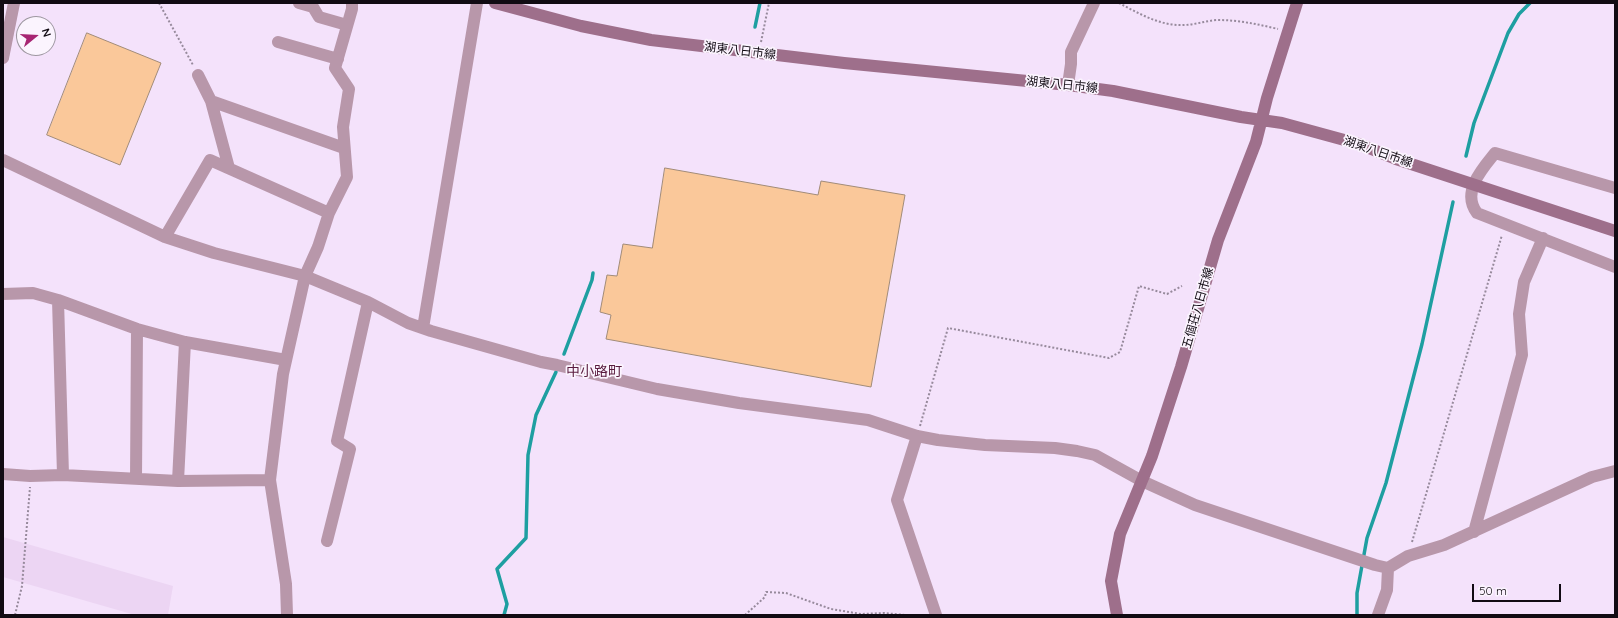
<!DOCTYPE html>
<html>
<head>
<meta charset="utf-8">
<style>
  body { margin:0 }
  #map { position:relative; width:1618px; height:618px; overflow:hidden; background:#f4e2fb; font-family:Quicksand,sans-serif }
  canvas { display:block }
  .frame { position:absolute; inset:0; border:4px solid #110b13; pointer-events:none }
  .north { position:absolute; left:16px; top:16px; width:40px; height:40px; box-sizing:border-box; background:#fbf4fe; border:1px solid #9d97a0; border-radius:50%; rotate:72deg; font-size:11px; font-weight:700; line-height:16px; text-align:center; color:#110b13 }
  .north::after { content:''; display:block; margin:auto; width:14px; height:18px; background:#a72573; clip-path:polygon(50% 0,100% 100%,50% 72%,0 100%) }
  .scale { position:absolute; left:1472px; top:584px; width:89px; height:18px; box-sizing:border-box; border:2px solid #110b13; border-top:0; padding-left:5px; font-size:12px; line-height:14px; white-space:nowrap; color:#110b13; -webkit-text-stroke:3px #fbf4fe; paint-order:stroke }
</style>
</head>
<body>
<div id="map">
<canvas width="1618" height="618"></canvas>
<div class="frame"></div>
<div class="north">N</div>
<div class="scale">50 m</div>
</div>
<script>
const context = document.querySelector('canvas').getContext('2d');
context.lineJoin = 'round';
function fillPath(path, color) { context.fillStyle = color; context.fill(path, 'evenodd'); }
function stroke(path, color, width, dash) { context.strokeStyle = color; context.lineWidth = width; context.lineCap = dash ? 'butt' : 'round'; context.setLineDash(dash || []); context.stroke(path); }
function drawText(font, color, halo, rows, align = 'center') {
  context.font = font + ' Quicksand,"Noto Sans JP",sans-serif'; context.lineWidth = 3.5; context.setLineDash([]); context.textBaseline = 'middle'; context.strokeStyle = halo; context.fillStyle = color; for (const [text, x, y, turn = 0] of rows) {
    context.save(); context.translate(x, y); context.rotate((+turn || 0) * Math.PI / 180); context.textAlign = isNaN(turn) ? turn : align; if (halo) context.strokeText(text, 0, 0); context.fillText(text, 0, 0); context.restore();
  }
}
const built = new Path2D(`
  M3 537 173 586 168 615H135L3 577Z`);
const stream = new Path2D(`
  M755 27 760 3
  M1466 156 1474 123 1508 33 1519 14 1530 3
  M564 354 592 280 593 273
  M504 615 507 604 497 569 526 538 528 455 536 415 556 372
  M1357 615V593L1367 538 1386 483 1422 344 1453 202`);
const building = new Path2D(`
  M87 33 161 63 120 165 47 135Z
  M665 168 818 195 821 181 905 195 871 387 606 339 611 315 600 312 607 275 617 276 623 244 652 248Z`);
const path = new Path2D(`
  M159 3 193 65
  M1119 3C1138 13 1160 26 1183 25 1194 25 1205 21 1217 20 1238 20 1257 24 1278 29
  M761 42 769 3
  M920 426 948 328 1109 358 1120 352 1139 286 1167 294 1182 286
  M1412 542 1502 235
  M15 615 22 586 30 487
  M745 615 765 597 766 592 786 593 831 609 861 614 884 613 905 615`);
const minor = new Path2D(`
  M299 3 313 7 319 17 347 25
  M278 42 338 59
  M198 75 211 101 229 168
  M1068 85 1071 64V52L1094 3
  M211 101 344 148
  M3 160 165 237 214 253 305 276 368 302 408 323 431 331 541 362 557 365 657 389 739 403 868 420 917 436 938 440 985 445 1055 448 1077 451 1095 455 1142 481 1195 505 1375 565 1388 568 1408 556 1444 545 1592 477 1615 471
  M1615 188 1495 153C1482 169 1461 192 1477 213L1615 267
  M165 237 210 160 329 213
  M3 294 33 293 58 300 137 329 185 342 286 360
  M58 300 63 475
  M423 328 477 3
  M917 436 897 500 936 615
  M3 474 30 476 63 475 178 481 270 480
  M136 479 137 329
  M178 481 185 342
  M1474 532 1522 355 1519 314 1524 282 1543 238
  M327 541 350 449 337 441 368 302
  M287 615 286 584 270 480 283 374 305 276 318 247 329 213 347 177 343 127 349 89 335 68 352 9V3
  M1378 615 1387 590 1388 568`);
const tertiary = new Path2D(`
  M3 58 14 3`);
const secondary = new Path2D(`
  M495 3 581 26 651 40 844 63 1068 85 1113 91 1241 117 1282 123 1359 144 1396 159 1615 231
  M1117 615 1111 581 1120 534 1152 456 1181 367 1218 240 1256 142 1267 98 1297 3`);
const streetNames = [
  ["湖東八日市線",740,51,7],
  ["湖東八日市線",1062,85,6],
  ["湖東八日市線",1378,152,19],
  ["五個荘八日市線",1198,308,-74]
];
const quarterNames = [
  ["中小路町",594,372]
];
fillPath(built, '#ecd5f3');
stroke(stream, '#1e9fa1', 3.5);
fillPath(building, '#fac89a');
stroke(building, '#a18b78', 1);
stroke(path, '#978a9c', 2, [2, 2]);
stroke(minor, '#b897aa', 12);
stroke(tertiary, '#b897aa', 12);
stroke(secondary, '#9e6f8b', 12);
drawText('12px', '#110b13', '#fbf4fe', streetNames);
drawText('14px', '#591b3e', '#fbf4fe', quarterNames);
</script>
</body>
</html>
